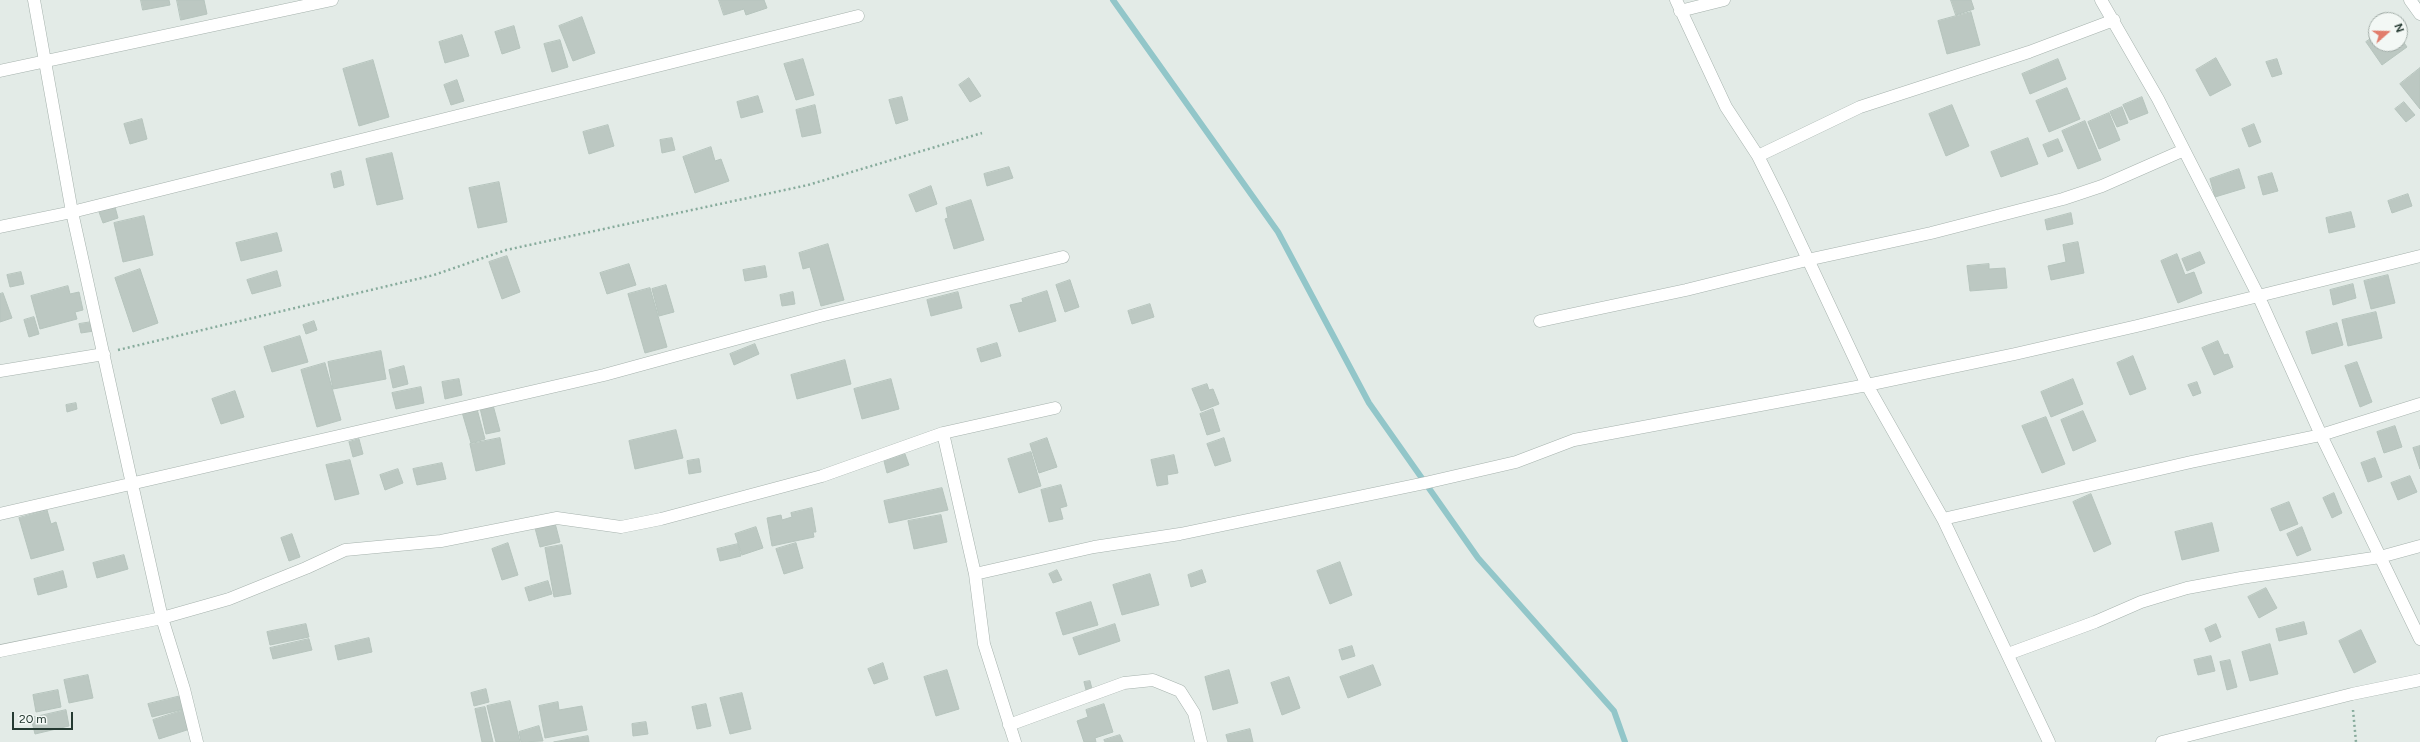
<!DOCTYPE html>
<html>
<head>
<meta charset="utf-8">
<style>
  body { margin:0 }
  #map { position:relative; width:2420px; height:742px; overflow:hidden; background:#e3ebe7; font-family:Figtree,sans-serif }
  canvas { display:block }
  .north { position:absolute; left:2368px; top:12px; width:40px; height:40px; box-sizing:border-box; background:#f3f8f5; border:1px solid #a1aca7; border-radius:50%; rotate:70deg; font-size:11px; font-weight:700; line-height:16px; text-align:center; color:#253a32 }
  .north::after { content:''; display:block; margin:auto; width:14px; height:18px; background:#e17c6b; clip-path:polygon(50% 0,100% 100%,50% 72%,0 100%) }
  .scale { position:absolute; left:12px; top:712px; width:61px; height:18px; box-sizing:border-box; border:2px solid #253a32; border-top:0; padding-left:5px; font-size:12px; line-height:14px; white-space:nowrap; color:#253a32; -webkit-text-stroke:3px #f3f8f5; paint-order:stroke }
</style>
</head>
<body>
<div id="map">
<canvas width="2420" height="742"></canvas>
<div class="north">N</div>
<div class="scale">20 m</div>
</div>
<script>
const context = document.querySelector('canvas').getContext('2d');
context.lineJoin = 'round';
function stroke(path, color, width, dash) { context.strokeStyle = color; context.lineWidth = width; context.lineCap = dash ? 'butt' : 'round'; context.setLineDash(dash || []); context.stroke(path); }
function fillPath(path, color) { context.fillStyle = color; context.fill(path, 'evenodd'); }
const stream = new Path2D(`
  M1113 0 1278 232 1369 403 1478 558 1614 711 1625 742`);
const building = new Path2D(`
  M141 0H169L170 5 143 10Z
  M177 0H204L207 14 181 20Z
  M719 0H764L767 8 746 15 744 9 724 15Z
  M1951 0H1971L1974 9 1956 15Z
  M1971 12 1980 45 1947 54 1938 21Z
  M582 17 595 53 573 61 559 26Z
  M514 26 520 48 502 54 495 32Z
  M462 35 469 56 445 63 439 42Z
  M2376 35V44H2400V37L2407 47 2382 65 2366 42Z
  M560 40 568 67 552 72 544 44Z
  M2216 58 2231 85 2210 96 2196 70Z
  M803 59 814 95 796 100 784 64Z
  M2058 59 2066 79 2030 94 2022 74Z
  M2277 59 2282 74 2272 77 2266 62Z
  M373 60 389 117 359 126 343 69Z
  M2420 68V109L2400 84Z
  M969 78 981 96 970 102 959 85Z
  M457 80 464 101 451 105 444 85Z
  M2067 88 2080 119 2049 132 2036 101Z
  M758 96 763 112 741 118 737 102Z
  M902 97 908 120 896 124 889 100Z
  M2142 97 2148 113 2130 120 2123 105Z
  M2404 102 2415 115 2406 122 2395 109Z
  M815 105 821 133 802 137 796 110Z
  M1952 105 1969 146 1946 156 1929 114Z
  M2122 107 2128 123 2117 127 2110 112Z
  M2109 113 2120 140 2099 149 2088 122Z
  M142 119 147 139 130 144 124 124Z
  M2085 121 2101 160 2078 169 2062 131Z
  M2254 124 2261 142 2249 147 2242 129Z
  M608 125 614 146 589 154 583 132Z
  M672 138 675 150 662 153 660 140Z
  M2028 138 2038 164 2001 177 1991 152Z
  M2058 139 2063 151 2048 157 2043 145Z
  M711 147 715 161 721 159 729 181 695 193 683 157Z
  M392 153 403 199 377 205 366 159Z
  M1009 167 1013 178 987 186 984 174Z
  M2239 169 2245 188 2215 197 2210 179Z
  M341 171 344 185 334 188 331 174Z
  M2272 173 2278 191 2263 195 2258 177Z
  M499 182 507 222 478 228 469 188Z
  M931 186 937 204 916 212 909 195Z
  M2408 194 2412 206 2392 213 2388 201Z
  M971 200 984 240 954 249 945 219 948 218 946 208Z
  M115 207 118 218 103 223 99 212Z
  M2351 212 2355 227 2329 233 2326 218Z
  M2071 213 2073 224 2047 230 2045 220Z
  M144 216 153 255 123 262 114 223Z
  M277 233 282 251 241 261 236 243Z
  M2078 242 2084 273 2051 280 2048 266 2066 262 2063 245Z
  M828 244 844 300 821 306 810 267 803 269 799 253Z
  M2200 252 2205 263 2187 271 2182 259Z
  M2177 254 2185 275 2194 272 2202 293 2178 303 2161 261Z
  M507 256 520 292 502 299 489 262Z
  M629 264 636 285 607 294 600 273Z
  M1989 264V269L2005 268 2007 288 1970 291 1967 266Z
  M765 266 767 277 745 281 743 270Z
  M140 269 158 323 133 332 115 278Z
  M277 271 281 286 252 294 247 280Z
  M21 272 24 284 10 287 7 275Z
  M2388 275 2395 303 2371 309 2364 281Z
  M1070 280 1079 307 1065 312 1056 285Z
  M2353 284 2356 298 2333 305 2330 290Z
  M666 285 674 312 659 316 652 289Z
  M68 286 70 294 79 292 83 310 75 312 77 319 40 329 31 296Z
  M650 288 667 347 645 353 628 294Z
  M1047 291 1056 321 1019 332 1010 305 1023 302 1022 299Z
  M793 292 795 304 782 306 780 295Z
  M958 292 962 308 931 316 927 300Z
  M3 293 12 318 0 322V294Z
  M1150 304 1154 317 1132 324 1128 311Z
  M2376 312 2382 338 2348 346 2342 320Z
  M34 317 39 334 29 337 24 320Z
  M314 321 317 330 306 334 303 325Z
  M92 322 94 331 81 333 79 324Z
  M2337 323 2343 345 2312 354 2306 332Z
  M300 336 308 362 272 372 264 347Z
  M2218 341 2224 355 2228 354 2233 367 2214 375 2202 348Z
  M997 343 1001 356 981 362 977 349Z
  M755 344 759 354 734 365 730 354Z
  M381 351 386 379 333 389 328 362Z
  M2133 356 2146 389 2130 395 2117 363Z
  M845 360 851 384 797 399 791 375Z
  M2357 362 2372 402 2360 407 2345 366Z
  M325 363 341 420 317 427 301 370Z
  M404 366 408 384 393 388 389 370Z
  M459 379 462 395 445 399 442 382Z
  M891 379 899 409 862 419 854 389Z
  M2073 379 2083 404 2051 417 2041 392Z
  M2197 382 2201 393 2193 396 2188 385Z
  M1207 384 1209 390 1213 389 1219 404 1201 411 1192 389Z
  M421 387 424 403 396 409 392 393Z
  M235 391 244 417 221 424 212 399Z
  M76 403 77 409 67 412 66 405Z
  M493 405 500 431 486 434 480 408Z
  M477 409 485 439 471 443 462 412Z
  M1213 409 1220 431 1207 435 1200 414Z
  M2083 411 2096 441 2073 451 2061 420Z
  M2046 417 2065 464 2042 473 2022 426Z
  M2395 426 2402 447 2384 453 2377 432Z
  M676 430 683 458 635 469 629 441Z
  M500 438 505 464 476 471 470 444Z
  M1047 438 1057 467 1039 473 1030 444Z
  M1224 438 1231 461 1215 466 1207 444Z
  M359 439 363 454 353 457 349 442Z
  M2420 446V469L2413 448Z
  M1031 452 1041 486 1019 493 1008 459Z
  M905 454 909 465 887 473 884 461Z
  M1174 455 1178 473 1167 475 1168 484 1157 486 1151 460Z
  M2375 458 2382 477 2368 482 2361 463Z
  M699 459 701 472 689 474 687 461Z
  M350 460 359 494 335 500 326 465Z
  M442 463 446 479 417 485 413 469Z
  M398 469 403 483 385 490 380 475Z
  M2410 476 2417 492 2398 500 2391 483Z
  M1061 485 1067 506 1060 508 1063 519 1049 522 1041 490Z
  M942 488 948 510 889 523 884 501Z
  M2334 493 2342 513 2332 518 2323 498Z
  M2091 494 2111 544 2094 552 2073 502Z
  M2289 502 2298 524 2280 531 2271 509Z
  M812 508 816 532H813L814 537 772 546 767 518 781 515 782 520 792 517 791 513Z
  M47 510 51 524 56 522 64 550 31 559 19 518Z
  M941 515 947 542 914 549 908 521Z
  M555 523 560 542 540 547 535 528Z
  M2212 523 2219 551 2182 560 2175 532Z
  M756 527 763 548 742 555 735 534Z
  M2302 527 2311 550 2297 556 2287 534Z
  M292 534 300 557 289 561 281 538Z
  M508 543 518 575 502 580 492 549Z
  M796 543 803 568 784 574 776 549Z
  M738 544 741 556 720 561 717 549Z
  M562 545 571 594 554 597 545 548Z
  M124 555 128 569 97 578 93 563Z
  M1340 562 1352 595 1330 604 1317 571Z
  M1057 570 1062 580 1053 583 1049 574Z
  M1202 570 1206 582 1191 587 1188 575Z
  M63 571 67 587 38 595 34 579Z
  M1150 574 1159 605 1122 615 1113 585Z
  M548 581 552 594 529 601 525 588Z
  M2266 588 2277 608 2259 618 2248 597Z
  M1091 602 1098 625 1063 635 1056 613Z
  M2304 622 2307 634 2279 641 2276 629Z
  M306 624 309 637 270 645 267 632Z
  M1115 624 1120 641 1079 655 1073 638Z
  M2216 624 2221 637 2210 642 2205 629Z
  M2361 630 2376 662 2354 673 2339 641Z
  M369 638 372 652 338 660 335 646Z
  M309 639 312 650 273 659 270 648Z
  M2270 644 2278 674 2250 681 2242 652Z
  M1352 646 1355 656 1342 660 1339 650Z
  M2211 656 2215 671 2198 675 2194 660Z
  M2230 660 2237 687 2227 690 2220 662Z
  M883 663 888 679 874 684 868 669Z
  M1373 665 1381 685 1348 698 1340 677Z
  M947 670 959 709 936 716 924 677Z
  M1229 670 1238 703 1213 710 1205 677Z
  M88 675 93 698 69 703 64 680Z
  M1289 677 1300 708 1282 715 1271 683Z
  M1090 681 1092 689 1086 690 1084 682Z
  M486 689 489 702 474 706 471 693Z
  M58 690 61 707 36 712 33 695Z
  M742 693 751 729 730 734 720 698Z
  M181 696 184 709 152 717 148 704Z
  M510 701 520 742H496L487 706Z
  M558 702 559 710 582 706 587 730 545 738 539 706Z
  M706 704 711 726 697 729 692 707Z
  M1104 704 1113 732 1095 738 1096 742H1084L1077 721 1088 717 1086 710Z
  M485 707 493 742H482L475 709Z
  M66 710 69 726 35 734 31 718Z
  M184 710 190 729 159 739 153 720Z
  M646 722 648 734 633 736 632 724Z
  M539 726 543 741 521 742 519 732Z
  M1250 729 1253 742H1228L1226 735Z
  M1120 735 1123 742H1105L1104 740Z
  M588 736 589 742H554Z`);
const path = new Path2D(`
  M118 350 434 275 506 250 808 185 982 133
  M2353 710 2356 742`);
const minor = new Path2D(`
  M34 0 72 212 132 484 162 618 184 689 197 742
  M1676 0 1726 107 1758 156 1781 202 1867 385 1943 519 2049 742
  M2101 0 2158 99 2258 295 2321 435 2420 639
  M2410 0 2420 14
  M1680 11 1724 0
  M0 71 332 0
  M1758 156 1860 107 2029 52 2114 20
  M0 227 72 212 858 16
  M1540 321 1686 290 1807 260 1931 233 2063 199 2102 186 2184 150
  M0 371 104 354
  M943 433 975 574 984 644 1015 742
  M0 514 604 375 820 316 1063 257
  M1943 519 2191 462 2321 435 2420 404
  M975 574 1094 547 1180 534 1425 483 1516 462 1574 440 1867 385 2015 354 2137 326 2420 256
  M0 651 162 618 229 599 306 568 345 550 441 541 557 518 621 527 661 519 822 476 943 433 1055 408
  M2008 654 2095 622 2141 602 2187 588 2241 578 2380 557 2420 546
  M1009 725 1124 683 1153 680 1180 691 1194 713 1201 742
  M2162 742 2352 694 2420 680`);
stroke(stream, '#92c6c9', 6);
fillPath(building, '#bcc8c2');
stroke(building, '#b6c4bd', 1);
stroke(minor, '#a6b2ad', 13);
stroke(path, '#87ab9c', 2.5, [2, 3]);
stroke(minor, '#fff', 12);
</script>
</body>
</html>
